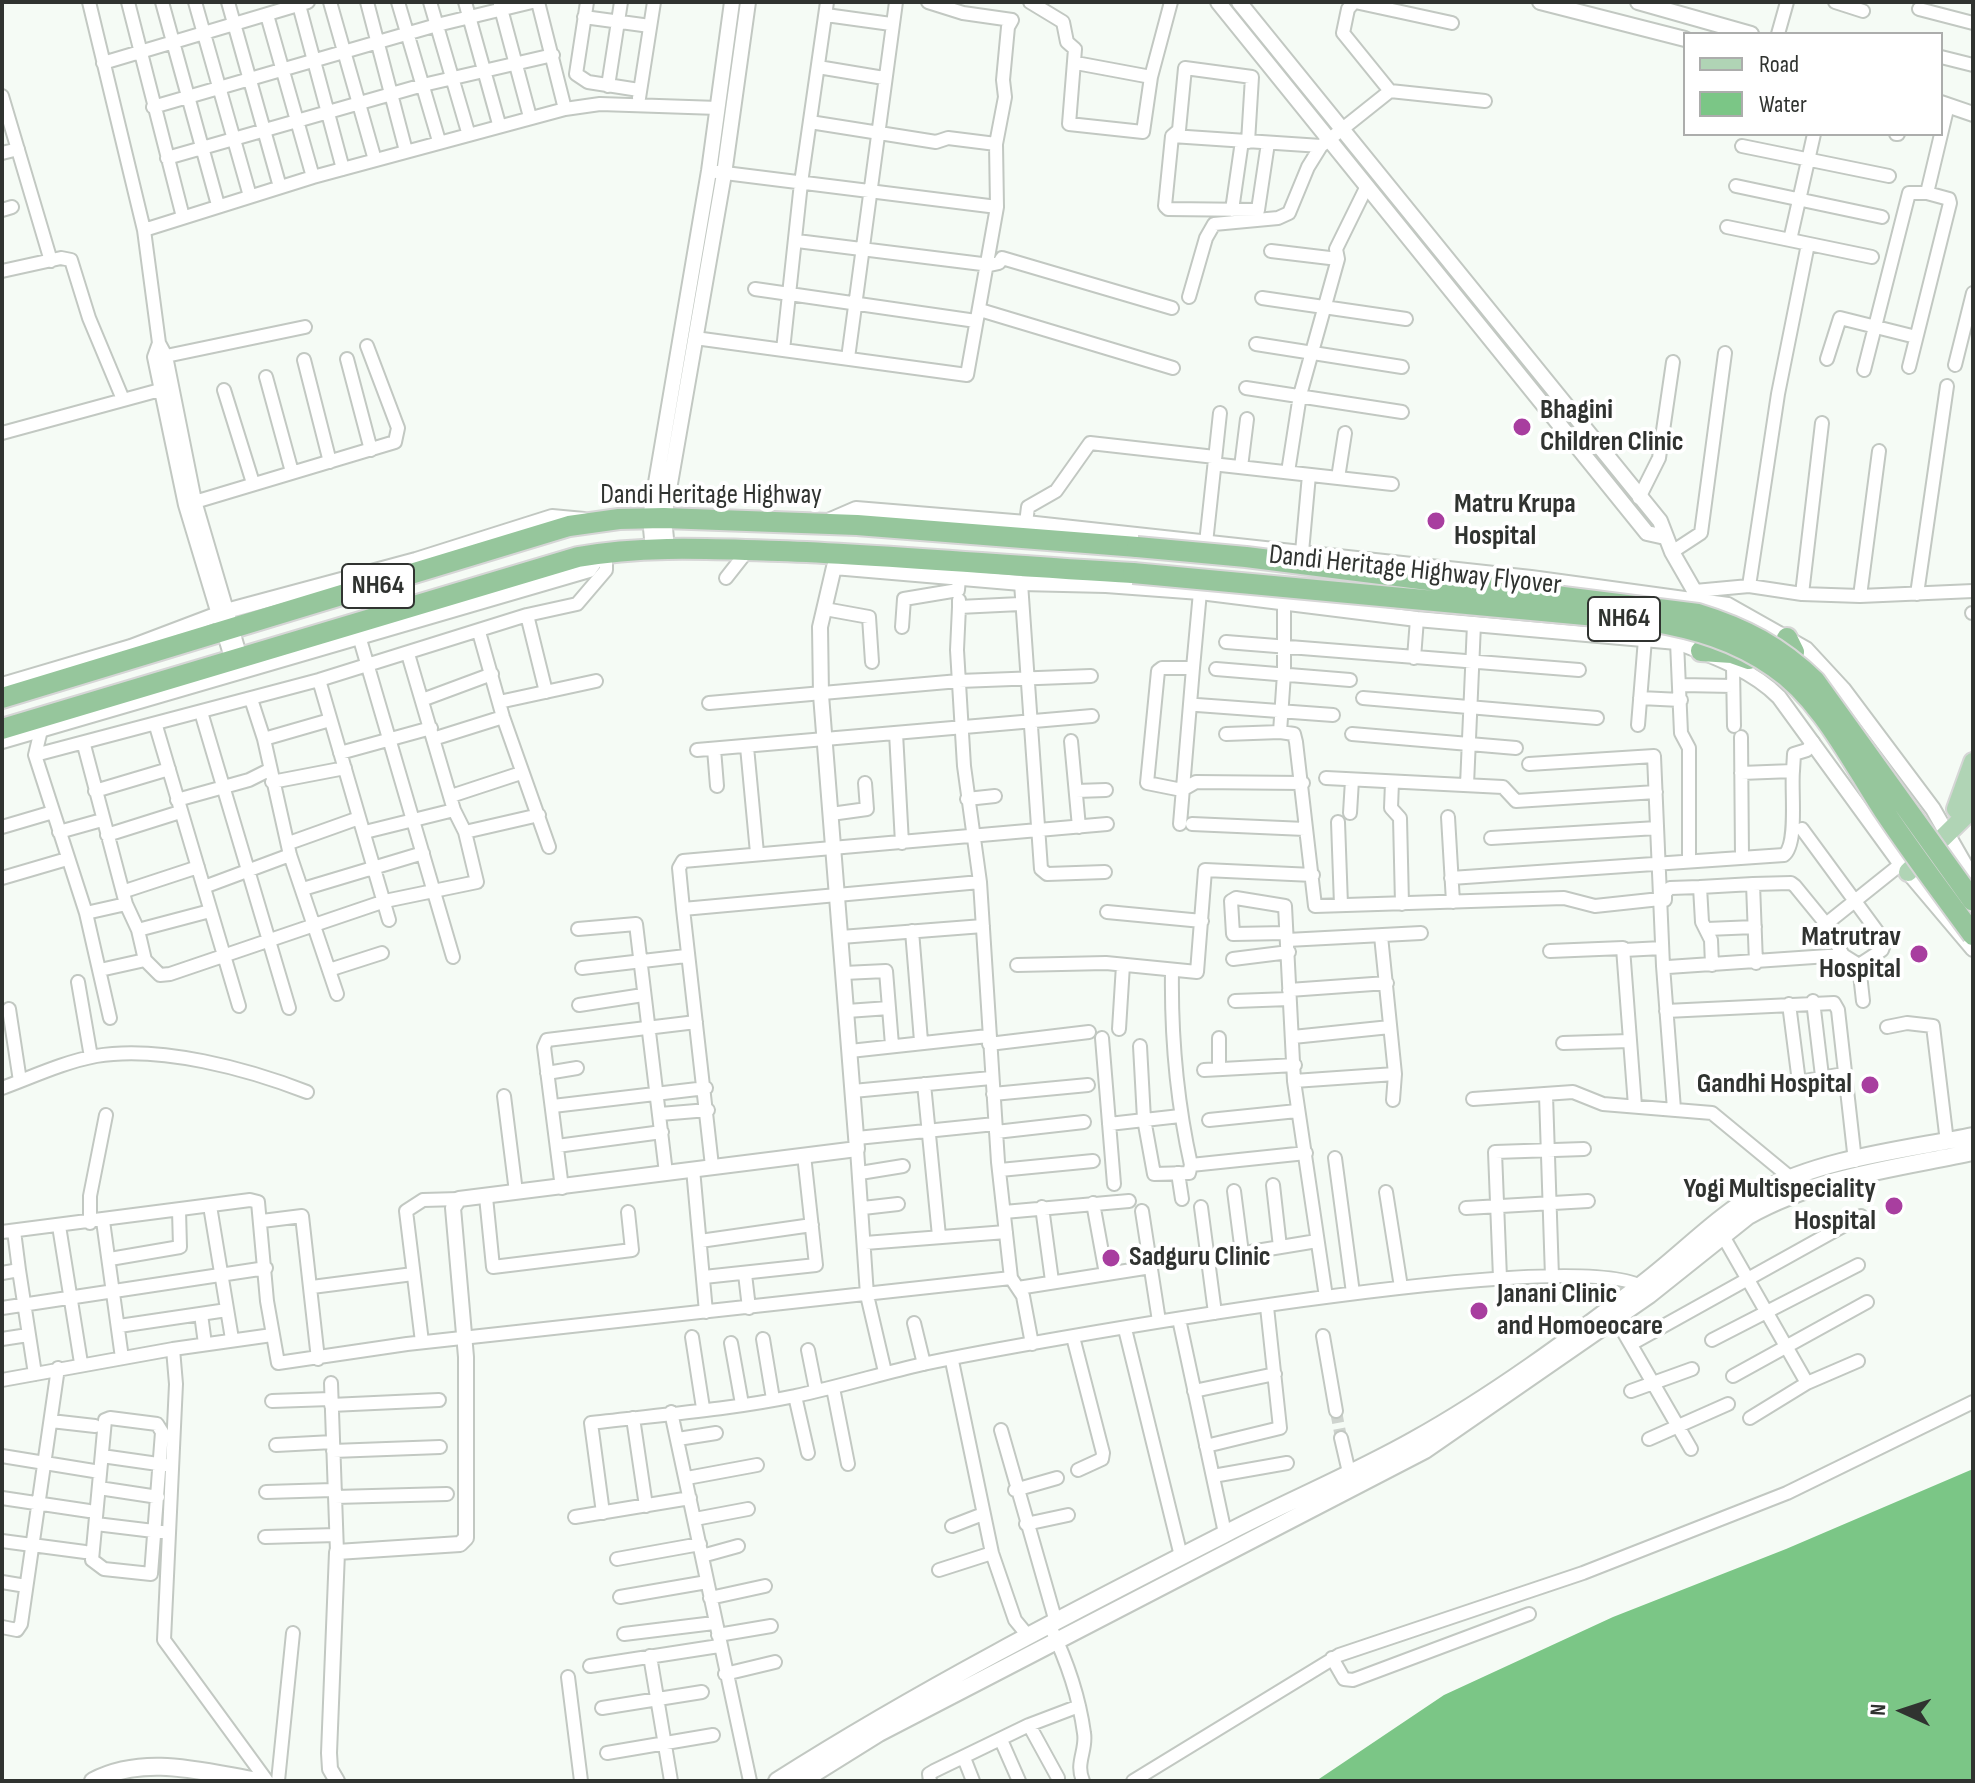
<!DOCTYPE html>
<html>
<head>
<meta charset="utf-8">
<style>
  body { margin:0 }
  #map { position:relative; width:1975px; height:1783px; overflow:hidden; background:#f5fbf5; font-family:"Sofia Sans Condensed",sans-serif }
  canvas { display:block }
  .frame { position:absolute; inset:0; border:4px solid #303330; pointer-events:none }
  .legend { position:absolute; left:1683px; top:32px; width:260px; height:104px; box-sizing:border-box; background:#fff; border:2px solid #acadac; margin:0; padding:10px 14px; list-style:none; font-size:24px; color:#303330 }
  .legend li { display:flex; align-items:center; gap:16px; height:40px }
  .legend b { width:40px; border:2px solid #acadac }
  .north { position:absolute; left:1863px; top:1671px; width:80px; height:80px; -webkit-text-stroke:6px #fff; paint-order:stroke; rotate:273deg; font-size:22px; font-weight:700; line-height:32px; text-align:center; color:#303330 }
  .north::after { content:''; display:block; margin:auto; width:28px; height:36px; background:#303330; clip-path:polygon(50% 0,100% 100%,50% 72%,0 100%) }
</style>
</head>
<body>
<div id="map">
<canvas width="1975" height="1783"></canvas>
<div class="frame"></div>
<ul class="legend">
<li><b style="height:10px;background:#b0d4b5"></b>Road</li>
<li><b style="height:22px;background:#7bc686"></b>Water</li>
</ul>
<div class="north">N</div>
</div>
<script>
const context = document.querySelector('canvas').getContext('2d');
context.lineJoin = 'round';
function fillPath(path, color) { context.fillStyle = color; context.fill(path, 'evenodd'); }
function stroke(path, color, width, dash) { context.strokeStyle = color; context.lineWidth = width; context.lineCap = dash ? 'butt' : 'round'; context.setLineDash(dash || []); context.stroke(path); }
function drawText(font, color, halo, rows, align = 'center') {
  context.font = font + ' "Sofia Sans Condensed",sans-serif'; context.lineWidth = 8; context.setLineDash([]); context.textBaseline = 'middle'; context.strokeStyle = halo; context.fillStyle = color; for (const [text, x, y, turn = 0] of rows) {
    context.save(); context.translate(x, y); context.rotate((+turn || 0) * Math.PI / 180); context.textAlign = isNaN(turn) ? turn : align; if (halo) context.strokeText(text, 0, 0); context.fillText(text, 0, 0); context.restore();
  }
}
const water = new Path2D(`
  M1973 1469V1781H1316L1444 1695 1613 1617 1786 1549Z`);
const minorTunnel = new Path2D(`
  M1336 1411 1341 1438`);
const minor = new Path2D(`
  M89 2 144 230 159 343 166 356 195 501 241 658
  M128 2 183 217
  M162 2 218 205
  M195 2 250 196
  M228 2 280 187
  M330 2 375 160
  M367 2 406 151
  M398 2 439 141
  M430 2 468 132
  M465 2 499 124
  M538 2 565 109
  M587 2 576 74 588 82 639 90
  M1030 2 1063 22 1067 42 1075 49 1069 124 1143 132 1151 77 1171 2
  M1354 2 1348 9 1343 33 1390 91
  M1355 2 1452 23
  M1835 2 1863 11
  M299 5 343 169
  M500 5 530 117
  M1919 9 1973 23
  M267 15 313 177
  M826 15 891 24
  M584 17 650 26
  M1778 34 1787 2
  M1941 57 1973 65
  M103 63 308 2
  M1076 63 1151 77
  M818 67 884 78
  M608 86 621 2
  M2 96 51 261
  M639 98 654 2
  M153 107 437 25 532 2
  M810 122 936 142 948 138 996 144
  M1814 134 1790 240 1872 257
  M1896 134H1898
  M1172 136 1321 146
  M1248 142 1252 77 1185 68 1179 130 1172 136 1165 206 1168 209 1258 210 1268 143
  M1742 146 1889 176
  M2 153 18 149
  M167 158 423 85 553 55
  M709 171 997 207
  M1736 186 1882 217
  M2 210 12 207
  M1232 210 1242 141
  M1727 227 1790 240
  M144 230 313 177 565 109 600 104 718 108
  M797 241 990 265 999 263 1002 258 1172 308
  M1271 251 1338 259
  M2 271 61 258 71 260 89 318 122 397
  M755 289 976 321
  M1189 297 1206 238 1214 224 1278 218 1289 213 1308 167 1321 146 1390 91 1485 101
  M1262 298 1406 319
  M980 310 1173 368
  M695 338 967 375 997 207 996 144 1005 97 1003 80 1008 27 1012 20 963 13 928 2
  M159 343 154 357 185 505 232 661
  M1256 344 1402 367
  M783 350 801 183 827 2
  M166 356 305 327
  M848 358 896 2
  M347 359 371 450
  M1827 359 1840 318 1916 337
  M304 360 330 462
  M1955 365 1973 293
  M1909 367 1950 203 1949 199 1927 193
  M1864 370 1909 193H1927L1948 105
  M266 377 292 472
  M1246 388 1402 412
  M224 390 253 483
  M2 433 160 390
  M1221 465 1392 484
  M1241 467 1247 419
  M1288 472 1300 395 1338 259 1336 249 1367 186
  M1338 478 1345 433
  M1639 498 1659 458 1673 362
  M188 504 395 442 398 428 367 346
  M1026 523 1028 507 1056 491 1090 443 1215 457
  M1206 543 1220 413
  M1302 552 1309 475
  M1672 552 1701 533 1725 353
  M726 578 748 550
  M1021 583 1041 869 1047 874 1105 872
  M1749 586 1778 394 1808 244
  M1695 591 1749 586 1802 594 1860 596 1973 591
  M1200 592 1193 668H1162L1158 671 1147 783 1182 790 1196 782 1303 783
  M1802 594 1822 423
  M1917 594 1947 386
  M1860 596 1879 451
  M959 600V607L1020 604
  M1284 602V674L1280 732 1294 734 1296 742 1315 906 1564 898 1595 906 1660 899
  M959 607 957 650 964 766 980 882 998 1162 1011 1278 1023 1296 1032 1344
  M825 609 869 617 872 662
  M1972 613H1973
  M902 627 904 599 958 590 959 578
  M479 632 503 717 549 847
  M359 636 453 957
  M1226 642 1579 670
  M1677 642 1681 733 1689 748V859
  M1414 658 1417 619
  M1733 667 1734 726
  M1216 669 1350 680
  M319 680 389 920
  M1682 685 1733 686
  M546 692 527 615 577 604 606 570V552
  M1363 698 1597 718
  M1640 698 1681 700
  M251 699 264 739 290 855 337 994
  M422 700 492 674
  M499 702 596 681
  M709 703 959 681 1091 676
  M1197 705 1333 715
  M201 712 289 1008
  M1638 725 1645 639
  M156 726 239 1006
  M41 730 35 755 86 913 110 1018
  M896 733 902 843
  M1226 734 1280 732
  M1352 734 1516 748
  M1741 737 1742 857
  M264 739 330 720
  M433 739 503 717
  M1071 741 1079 827
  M84 745 126 904 138 930 145 960 160 975 170 974 385 901 477 882 465 832 454 810 408 654
  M747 747 757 853
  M714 749 717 786
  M697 750 1092 716
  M340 753 431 728
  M35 755 319 680 527 615
  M1529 764 1654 756 1663 966 1674 1109
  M1793 771 1794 754 1807 750 1813 742
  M1326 778 1503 787 1516 801 1656 792
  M272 782 345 768
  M1392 782 1391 808 1400 818 1402 904
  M1467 785 1474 624
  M95 791 169 769
  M1076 791 1106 790
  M451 796 521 773
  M967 799 995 796
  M177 800 249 780 269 770
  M1350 813 1352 780
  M831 814 867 809 865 783
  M1448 817 1453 902
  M1338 822 1341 905
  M1180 824 1193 668
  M1192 824 1305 829
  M2 827 53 812
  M59 832 102 820
  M365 832 454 810
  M465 832 539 815
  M107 835 180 812
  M1491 838 1657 828
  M289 843 359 818
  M2 878 67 859
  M1451 878 1784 855C1798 844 1791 791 1793 771L1741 773
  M1753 884 1791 883 1795 886 1822 919 1843 955
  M204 887 290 855
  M303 889 423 853
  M125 891 198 867
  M1665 900V893L1670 888 1700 887
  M683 909 679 868 683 861 1107 824
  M1107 912 1202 921
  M86 913 126 904
  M1826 924 1901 864
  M578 929 636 924 666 1173
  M1707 929 1755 927
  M138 930 210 911
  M912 931 921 1041
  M1286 933 1233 934 1231 901 1236 898 1285 906 1294 1081 1326 1297
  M1381 936 1395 1074 1393 1100
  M841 937 983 926
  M1287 940 1421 933
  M1624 950 1662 948
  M1550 951 1623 948 1635 1106
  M1233 959 1289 952
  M1017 965 1106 963 1197 972 1205 870 1313 875
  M1712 965 1711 940 1702 922 1700 887 1753 884 1756 963
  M1859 965 1863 1001
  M1668 967 1843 955 1859 965 1882 950 1885 942 1802 829
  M582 968 686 956
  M100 970 145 960
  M329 970 382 953
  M844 973 886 971 892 1045
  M78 982 91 1057
  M1289 990 1387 983
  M1235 1001 1289 999
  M1813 1001 1822 1076
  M1789 1004 1799 1082 1843 1074
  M579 1005 643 995
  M9 1009 20 1081
  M847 1011 889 1008
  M1666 1011 1834 1003 1838 1010 1855 1161
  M1887 1027 1907 1023 1933 1026 1947 1142
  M1119 1029 1123 965
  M1293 1037 1390 1027
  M1102 1038 1114 1184
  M1563 1043 1630 1041
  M989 1044 1089 1032
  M1140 1046 1144 1119 1154 1174 1189 1173 1191 1165C1177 1102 1171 1034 1172 970
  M850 1051 988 1036
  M1219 1069V1038
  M1204 1070 1295 1065
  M547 1073 577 1068
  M1294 1081 1395 1074
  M924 1084 939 1236
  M2 1088C32 1077 64 1062 96 1056 160 1045 248 1069 307 1092
  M853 1091 991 1078
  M993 1094 1088 1085
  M1546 1095 1552 1277
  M504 1096 516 1192
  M1473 1099 1573 1092 1603 1104 1712 1113 1792 1179 1801 1191
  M553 1106 706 1088
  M660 1114 708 1110
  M1209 1120 1297 1111
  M1109 1124 1180 1116
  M996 1132 1084 1122
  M857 1138 995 1124
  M557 1146 662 1132
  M857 1149 867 1295 885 1372
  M1335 1158 1353 1293
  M1191 1165 1306 1153
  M712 1166 683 909 980 882
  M693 1169 706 1312
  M1000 1170 1093 1161
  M860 1173 903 1166
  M1178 1173 1182 1199
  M1273 1185 1280 1247
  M562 1188 544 1047 547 1040 696 1022
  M1234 1191 1242 1253
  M1386 1192 1401 1287
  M486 1197 493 1267 632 1250 628 1212
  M1093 1203 1106 1274
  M210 1206 232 1339
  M1042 1207 1052 1281
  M1201 1207 1215 1313
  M863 1208 898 1204
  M1466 1208 1588 1201
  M1142 1211 1159 1321
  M1004 1212 1129 1201
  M103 1221 122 1358
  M262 1221 302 1216 318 1359
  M90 1223V1196L106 1115
  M59 1226 81 1363
  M14 1231 19 1270
  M2 1232 250 1200 258 1202 267 1301 278 1363 407 1344 1011 1278
  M1723 1236 1807 1383
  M700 1241 812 1225
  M865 1243 1006 1232
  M110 1259 180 1247 179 1210
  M1208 1259 1317 1241
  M2 1273 19 1270 35 1374
  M745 1274 749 1308
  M704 1277 816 1265 804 1155
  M1500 1278 1495 1152 1584 1149
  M312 1287 413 1274
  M1018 1288 1151 1267
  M2 1308 266 1268
  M201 1314 205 1344
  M1179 1319 1225 1533
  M1616 1319 1691 1449
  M914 1323 924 1364
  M119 1326 227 1310
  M1125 1329 1181 1556
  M1323 1336 1336 1411
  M692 1337 703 1408
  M1073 1337 1103 1453 1102 1459 1078 1470
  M2 1339 28 1335
  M763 1339 773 1399
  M1712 1340 1858 1265
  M422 1342 406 1211 423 1200 459 1199
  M731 1343 742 1404
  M1631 1344 1861 1216
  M173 1349 272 1335
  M808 1350 816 1390
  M952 1361 992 1553 1015 1620 1029 1637
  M1733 1376 1867 1302
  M2 1380 173 1349 176 1384 164 1640 267 1781
  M331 1383 337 1552
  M833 1388 848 1464
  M1194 1391 1275 1374
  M1631 1391 1692 1369
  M795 1396 808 1453
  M272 1401 330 1399
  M331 1405 439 1400
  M671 1412 750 1781
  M110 1418 157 1424 162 1432 151 1574 104 1569 92 1560 105 1420Z
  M633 1418 646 1506
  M1750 1418 1807 1383 1858 1361
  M51 1421 95 1426
  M1001 1430 1056 1622
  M1341 1438 1351 1481
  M678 1439 716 1433
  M1649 1439 1728 1404
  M276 1445 333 1442
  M1206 1446 1280 1428 1267 1307
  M333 1451 440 1447
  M2 1456 100 1472
  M102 1456 165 1465
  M1213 1476 1287 1463
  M687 1478 757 1465
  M99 1488 158 1497
  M1015 1490 1057 1478
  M266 1492 333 1490
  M335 1497 447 1494
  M2 1498 89 1511
  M603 1513 591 1423C658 1415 728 1410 795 1396 838 1387 880 1374 923 1364 1011 1345 1602 1238 1645 1290
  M575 1517 690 1498
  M695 1519 748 1509
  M96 1524 162 1532
  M1026 1524 1068 1515
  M952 1526 983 1514
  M265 1537 336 1535
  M2 1541 85 1552
  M702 1556 738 1546
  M617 1559 700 1544
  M939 1570 992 1553
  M2 1582 26 1586
  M620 1597 707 1582
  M710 1598 765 1586
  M1050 1626C1066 1659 1079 1696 1084 1733 1087 1750 1075 1763 1083 1781
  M2 1627 17 1630 21 1624 58 1368
  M624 1634 714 1623
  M718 1635 771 1626
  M650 1656 671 1781
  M1332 1658 1344 1679 1353 1680 1529 1614
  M590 1666 719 1646
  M725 1674 775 1662
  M568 1677 581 1781
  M602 1708 702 1692
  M1029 1725 1058 1778
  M1001 1740 1019 1781
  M607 1753 713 1735
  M964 1758 973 1781
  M278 1781 293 1633
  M930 1781 929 1774 934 1771 1029 1725 1079 1706
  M1133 1781 1339 1655 1583 1573 1787 1493 1973 1402`);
const tertiary = new Path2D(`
  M1218 2 1647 533 1665 537
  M1239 2 1660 521 1672 552 1699 599
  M1540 2 1685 39
  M1638 2 1751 34
  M1941 103 1973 114
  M826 522 856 509 1026 523 1531 578 1728 605 1806 649 1843 689 1933 809 1973 879
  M653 549 650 518 709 171 732 2
  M667 549 664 518 724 174 748 2
  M1101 580 1106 585 1200 592 1417 619 1677 642C1711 655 1753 670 1779 697L1897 859 1973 949
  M2 685 131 647 226 611 416 560 552 517 584 520
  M2 741 589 570 601 553
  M337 1781 330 1769 329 1753 337 1552 460 1544 466 1538V1357L453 1208 459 1199 857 1149 821 695 820 627 834 567 1021 583 1106 585`);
const secondary = new Path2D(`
  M93 1781C145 1754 203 1772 258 1781
  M777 1781C920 1690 1072 1612 1223 1535 1286 1502 1352 1475 1414 1440 1493 1396 1569 1340 1641 1285 1681 1255 1717 1216 1760 1192 1823 1158 1904 1150 1973 1136
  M802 1781 879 1733 1425 1450 1649 1295 1748 1216C1817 1177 1897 1168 1973 1152`);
const primary = new Path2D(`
  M1956 809 1973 762
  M1908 872 1966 815 1973 795`);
const trunk = new Path2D(`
  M1787 638 1794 652
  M1701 651 1732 653 1749 659
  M2 698 569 526 619 519 664 518 857 525 1137 547
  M2 729 578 557C645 545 712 549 779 551 897 555 1015 567 1133 573`);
const trunkBridge = new Path2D(`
  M1137 547 1246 557 1698 614C1744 628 1780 647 1815 681L1973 901
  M1133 573 1650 621C1696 629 1735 640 1774 667 1822 699 1853 764 1884 811 1912 853 1943 894 1973 935`);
const markers = [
  [1522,427,10,"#a83e9f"],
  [1436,521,10,"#a83e9f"],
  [1919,954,10,"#a83e9f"],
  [1870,1085,10,"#a83e9f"],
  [1894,1206,10,"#a83e9f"],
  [1111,1258,10,"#a83e9f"],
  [1479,1311,10,"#a83e9f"]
];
const shields = [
  [378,586,72],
  [1624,619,72]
];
const shieldNames = [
  ["NH64",378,586],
  ["NH64",1624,619]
];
const poiNames = [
  ["Bhagini",1540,411],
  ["Children Clinic",1540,443],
  ["Matru Krupa",1454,505],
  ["Hospital",1454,537],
  ["Matrutrav",1901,938,"right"],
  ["Hospital",1901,970,"right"],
  ["Gandhi Hospital",1852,1085,"right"],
  ["Yogi Multispeciality",1876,1190,"right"],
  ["Hospital",1876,1222,"right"],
  ["Sadguru Clinic",1129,1258],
  ["Janani Clinic",1497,1295],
  ["and Homoeocare",1497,1327]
];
const streetNames = [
  ["Dandi Heritage Highway",711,496],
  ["Dandi Heritage Highway Flyover",1415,571,6]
];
fillPath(water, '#7bc686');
stroke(minorTunnel, '#ced3ce', 12, [12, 6]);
stroke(minor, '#c2c8c2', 16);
stroke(tertiary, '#c2c8c2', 18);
stroke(secondary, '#c2c8c2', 20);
stroke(primary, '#d6d6d6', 22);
stroke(trunk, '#d6d6d6', 24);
stroke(minor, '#fff', 12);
stroke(tertiary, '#fff', 14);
stroke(secondary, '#fff', 16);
stroke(primary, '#b0d4b5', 18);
stroke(trunk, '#96c69c', 20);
stroke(trunkBridge, '#d6d6d6', 24, []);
stroke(trunkBridge, '#96c69c', 20);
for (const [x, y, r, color] of markers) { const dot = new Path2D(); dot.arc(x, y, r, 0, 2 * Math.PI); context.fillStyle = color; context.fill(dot); stroke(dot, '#fff', 3); }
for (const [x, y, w] of shields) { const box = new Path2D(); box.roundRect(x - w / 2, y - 22, w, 44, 6); context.fillStyle = '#fff'; context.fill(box); stroke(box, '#303330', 2); }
drawText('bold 26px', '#303330', null, shieldNames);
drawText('bold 28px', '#303330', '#fff', poiNames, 'left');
drawText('28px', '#303330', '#fff', streetNames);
</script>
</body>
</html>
